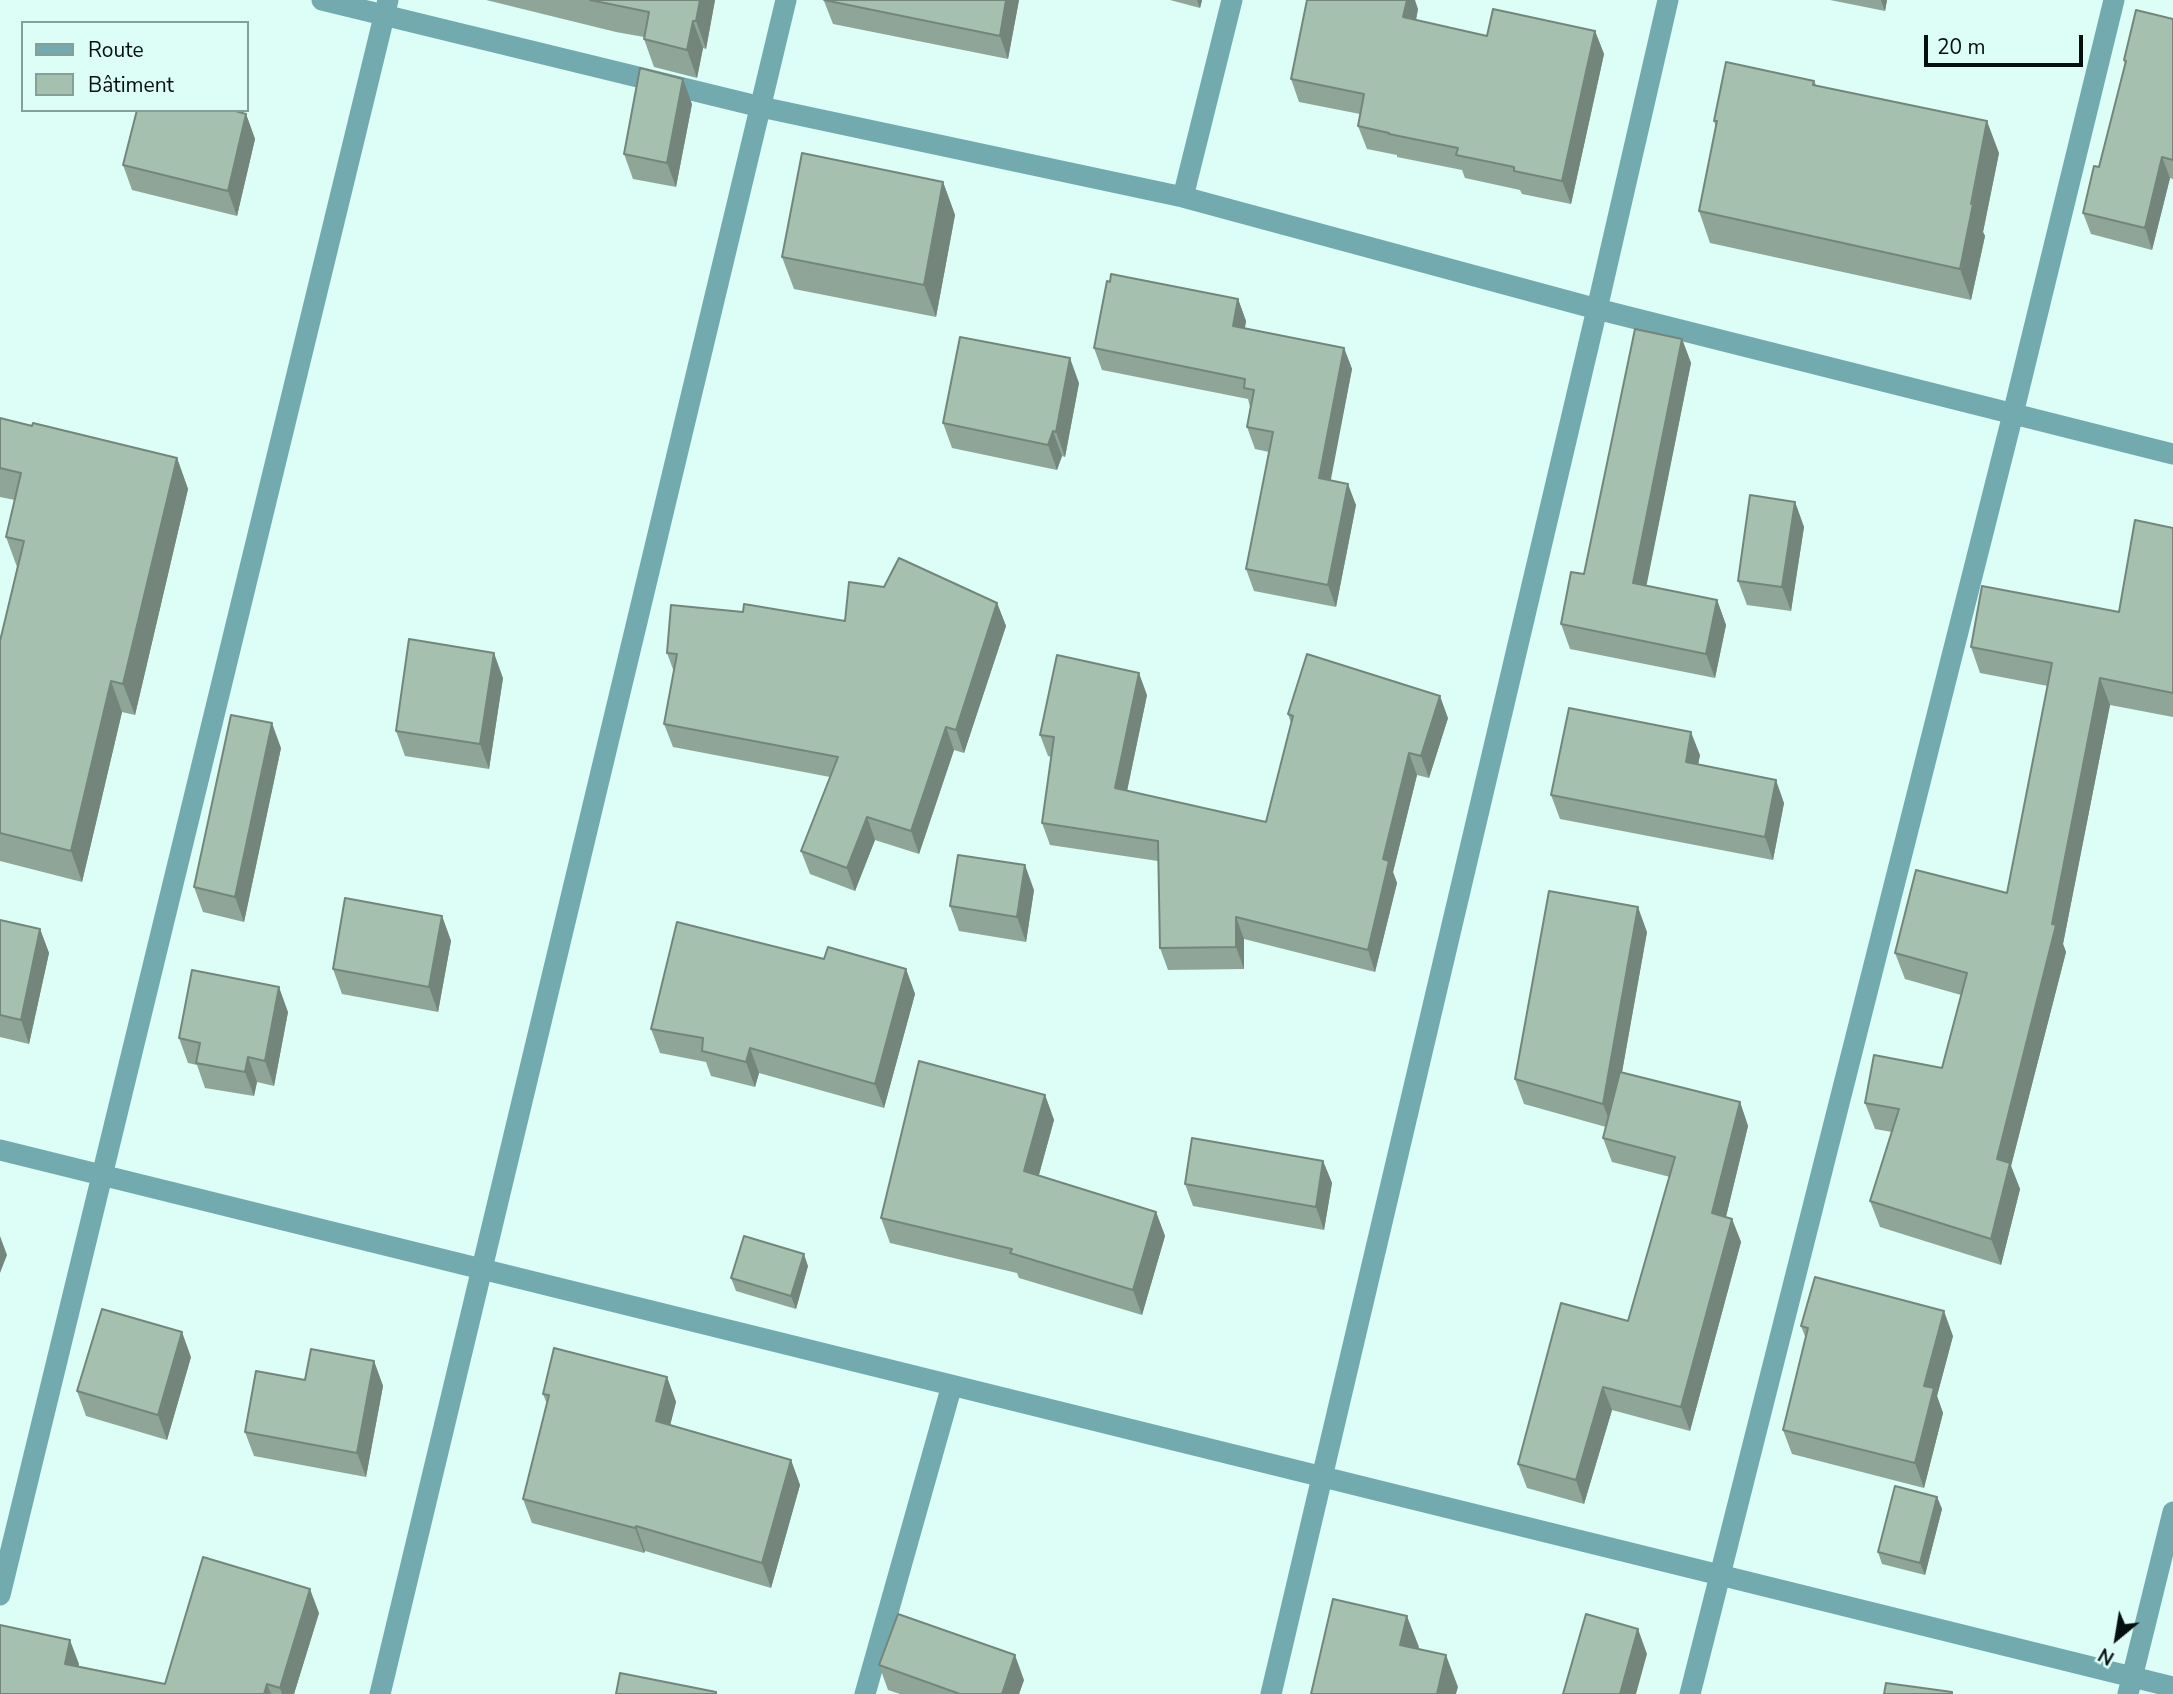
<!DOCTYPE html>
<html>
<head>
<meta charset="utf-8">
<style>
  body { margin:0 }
  #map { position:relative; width:2173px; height:1694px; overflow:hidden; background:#dcfef6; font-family:"Nunito Sans",sans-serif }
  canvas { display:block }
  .legend { position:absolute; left:21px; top:21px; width:228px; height:91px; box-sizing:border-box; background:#dcfef6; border:2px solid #869f99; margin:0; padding:9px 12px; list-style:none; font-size:21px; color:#05100e }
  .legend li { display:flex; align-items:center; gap:14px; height:35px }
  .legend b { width:35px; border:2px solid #869f99 }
  .north { position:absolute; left:2082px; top:1603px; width:70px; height:70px; -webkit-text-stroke:5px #dcfef6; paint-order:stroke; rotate:210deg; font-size:19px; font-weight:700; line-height:28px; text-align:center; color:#05100e }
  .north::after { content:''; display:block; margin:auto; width:24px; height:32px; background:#05100e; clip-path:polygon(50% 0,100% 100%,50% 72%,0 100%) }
  .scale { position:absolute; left:1924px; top:35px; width:159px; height:32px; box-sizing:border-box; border:4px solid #05100e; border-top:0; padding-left:9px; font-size:21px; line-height:24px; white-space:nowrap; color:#05100e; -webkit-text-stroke:5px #dcfef6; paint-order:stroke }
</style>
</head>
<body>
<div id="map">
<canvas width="2173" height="1694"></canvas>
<ul class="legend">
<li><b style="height:9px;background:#73aaaf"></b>Route</li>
<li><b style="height:19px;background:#a6c0b0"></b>Bâtiment</li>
</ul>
<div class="north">N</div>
<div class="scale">20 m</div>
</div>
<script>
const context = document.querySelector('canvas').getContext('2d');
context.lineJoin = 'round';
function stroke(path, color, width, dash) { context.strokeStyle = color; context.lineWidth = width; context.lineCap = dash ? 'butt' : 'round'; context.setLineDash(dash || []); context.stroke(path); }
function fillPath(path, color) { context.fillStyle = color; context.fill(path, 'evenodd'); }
const minor = new Path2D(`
  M322 0 761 107 1183 197 1597 309 2173 454
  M1183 197 1232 0
  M0 1150 2173 1687
  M0 1595 388 0
  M380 1694 786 0
  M865 1694 952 1385
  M1271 1694 1597 309 1668 0
  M1690 1694 2013 414 2114 0
  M2128 1694 2173 1512`);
const wall = new Path2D(`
  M486 0H715L706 49 703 48 697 78 654 67 644 39V37L616 32Z
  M1019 0 1008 59 833 24 824 1Z
  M1170 0H1202L1200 8Z
  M1830 0H1887L1885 11Z
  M1418 9 1416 20 1487 36 1595 31 1604 54 1571 204 1522 194 1520 190 1465 178 1462 170 1397 157V155L1367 149 1358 126 1360 114 1299 102 1291 79Z
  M2173 19V179L2170 178 2152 250 2091 234 2083 213 2099 167 2125 65 2124 60Z
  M1814 81 1816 85 1999 153 1983 232 1985 236 1971 300 1710 243 1699 211 1716 127 1714 121Z
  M692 104 676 187 633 179 624 154Z
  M246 114 255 139 237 216 132 190 123 165Z
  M943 182 955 215 936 317 794 289 782 257Z
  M1238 299 1246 321 1245 328 1344 348 1352 369 1330 480 1356 505 1336 607 1254 591 1246 569 1269 452 1255 449 1247 427 1250 407 1248 399 1102 370 1094 348Z
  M1682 339 1691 363 1646 586 1717 600 1726 625 1715 678 1570 649 1561 624 1584 574Z
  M1079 383 1065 457 1062 456 1057 470 952 448 943 423Z
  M0 418 177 458 188 489 135 715 122 712 82 882 0 861V641L17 567 6 537 15 500 0 497Z
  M1795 502 1804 527 1791 611 1747 605 1738 581Z
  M2173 528V717L2110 705 2063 944 2066 952 2011 1166 2020 1189 2001 1265 1880 1227 1870 1201 1892 1132 1875 1129 1865 1103 1942 1068 1961 995 1905 979 1895 953 2007 893 2048 686 1980 673 1971 647 2119 612Z
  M997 603 1006 626 964 753 954 750 919 854 875 840 855 891 810 874 801 851 830 777 673 747 664 724 674 672 667 653 845 621Z
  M503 678 489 769 405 756 396 731Z
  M1147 695 1127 791 1266 822 1291 723 1288 714 1448 718 1429 778 1417 775 1393 872 1397 883 1375 972 1244 939V969L1168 970 1160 948 1158 861 1050 845 1042 823 1051 757 1048 756 1040 735Z
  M281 748 244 922 203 912 194 887Z
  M1700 755 1698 765 1784 803 1773 860 1560 819 1551 795Z
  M1034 890 1026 942 959 931 950 906Z
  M442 916 451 941 438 1012 342 994 333 969Z
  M0 920 40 929 49 953 29 1044 0 1037Z
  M1647 932 1622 1072 1740 1102 1748 1126 1726 1217 1732 1219 1741 1242 1690 1431 1612 1410 1584 1504 1527 1488 1518 1464 1628 1321 1670 1177 1612 1162 1603 1138 1606 1127 1524 1104 1515 1079Z
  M824 959 906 969 915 994 884 1108 759 1073 755 1087 711 1076 706 1062 660 1053 651 1029Z
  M288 1012 274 1086 257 1082 254 1096 205 1088 197 1065 188 1063 179 1038Z
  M1045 1095 1054 1120 1039 1175 1156 1212 1165 1236 1142 1315 1019 1278 1017 1273 890 1243 881 1218Z
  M1323 1161 1332 1183 1324 1230 1193 1206 1185 1184Z
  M808 1266 796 1309 736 1291 731 1278Z
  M1801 1326 1953 1336 1937 1396 1943 1413 1924 1488 1792 1454 1783 1430 1806 1339Z
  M191 1357 167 1440 86 1416 77 1391Z
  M374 1361 383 1386 366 1477 254 1456 245 1432 305 1380Z
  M667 1377 676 1402 670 1425 791 1460 800 1485 771 1588 645 1551 644 1553 532 1523 523 1499 547 1404 543 1394Z
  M1937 1497 1942 1509 1925 1575 1882 1564 1878 1552Z
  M319 1613 294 1694H0L79 1664 78 1666 165 1684Z
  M879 1665 1024 1680 1019 1694H900L888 1690Z`);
const shadedWall = new Path2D(`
  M700 0H715L706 49 696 21Z
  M1006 0H1019L1008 59 1000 36Z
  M1197 0H1202L1200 8Z
  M1407 0H1415L1418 9 1412 40 1403 17Z
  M1881 0H1887L1885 11Z
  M693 21 703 48 697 78 687 50Z
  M1595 31 1604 54 1571 204 1562 181Z
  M683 79 692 104 676 187 667 163Z
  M246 114 255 139 237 216 228 191Z
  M1987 121 1999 153 1983 232 1985 236 1971 300 1960 269Z
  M2162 157 2170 178 2152 250 2145 228Z
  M943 182 955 215 936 317 924 285Z
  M1238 299 1246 321 1241 348 1233 326Z
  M1682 339 1691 363 1642 608 1633 583Z
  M1344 348 1352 369 1327 500 1319 478Z
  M1070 358 1079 383 1065 457 1056 432Z
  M1053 431 1062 456 1057 470 1048 445Z
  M177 458 188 489 135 715 123 684Z
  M1348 484 1356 505 1336 607 1328 585Z
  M1795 502 1804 527 1791 611 1782 587Z
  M1717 600 1726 625 1715 678 1706 654Z
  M997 603 1006 626 964 753 956 730Z
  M494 653 503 678 489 769 480 744Z
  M1139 673 1147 695 1123 810 1115 788Z
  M2100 678 2110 705 2063 944 2066 952 2011 1166 2020 1189 2001 1265 1991 1239 1997 1159 2052 924Z
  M111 681 122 712 82 882 71 851Z
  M1440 696 1448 718 1429 778 1421 756Z
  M272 723 281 748 244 922 235 897Z
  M946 727 954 750 919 854 911 831Z
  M1691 732 1700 755 1694 785 1686 762Z
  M1409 753 1417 775 1393 872 1397 883 1375 972 1368 950 1383 859Z
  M1776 780 1784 803 1773 860 1765 837Z
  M867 817 875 840 855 891 847 868Z
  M1025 865 1034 890 1026 942 1017 917Z
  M1638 907 1647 932 1612 1128 1603 1104Z
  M442 916 451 941 438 1012 429 987Z
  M1236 917 1244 939V969L1236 947Z
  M40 929 49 953 29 1044 21 1020Z
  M906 969 915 994 884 1108 875 1084Z
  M279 987 288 1012 274 1086 265 1061Z
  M750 1048 759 1073 755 1087 746 1062Z
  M248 1057 257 1082 254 1096 245 1072Z
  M1045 1095 1054 1120 1033 1196 1024 1171Z
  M1740 1102 1748 1126 1721 1237 1712 1213Z
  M1323 1161 1332 1183 1324 1230 1316 1207Z
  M1156 1212 1165 1236 1142 1315 1133 1290Z
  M1732 1219 1741 1242 1690 1431 1681 1407Z
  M0 1236 7 1255 0 1273Z
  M804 1254 808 1266 796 1309 791 1296Z
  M1944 1311 1953 1336 1937 1396 1943 1413 1924 1488 1915 1463 1924 1386Z
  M182 1332 191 1357 167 1440 158 1415Z
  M374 1361 383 1386 366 1477 357 1453Z
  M667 1377 676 1402 665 1446 656 1421Z
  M1603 1387 1612 1410 1584 1504 1576 1480Z
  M791 1460 800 1485 771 1588 762 1563Z
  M1937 1497 1942 1509 1925 1575 1920 1563Z
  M636 1526 645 1551 644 1553 635 1528Z
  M310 1589 319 1613 294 1694H282L280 1688Z
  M1407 1616 1419 1647 1412 1677 1400 1645Z
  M1638 1629 1647 1654 1636 1694H1620Z
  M70 1640 79 1664 74 1688 65 1664Z
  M1015 1655 1024 1680 1019 1694H1002Z
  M1446 1655 1458 1687 1456 1694H1437Z
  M267 1684 271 1694H264Z`);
const building = new Path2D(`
  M590 0H700L696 21H693L687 50 644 39 649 12Z
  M824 0H1006L1000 36Z
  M1307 0H1407L1403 17 1487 36 1493 9 1595 31 1562 181 1514 171V167L1456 155 1458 148 1389 134V133L1358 126 1364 94 1291 79Z
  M2136 10 2173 19V160L2162 157 2145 228 2083 213 2094 166 2099 167 2126 61 2124 60Z
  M1726 62 1814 81 1813 85 1987 121 1971 204H1973L1960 269 1699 211 1717 121H1714Z
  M640 68 683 79 667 163 624 154Z
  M137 110H232L246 114 228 191 123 165Z
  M802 153 943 182 924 285 782 257Z
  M1111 274 1238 299 1233 326 1344 348 1319 478 1348 484 1328 585 1246 569 1273 432 1247 427 1254 390 1244 388 1245 379 1094 348 1107 281 1110 282Z
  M1635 329 1682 339 1633 583 1717 600 1706 654 1561 624 1571 572 1584 574Z
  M960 337 1070 358 1056 432 1053 431 1048 445 943 423Z
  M0 418 32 426 33 423 177 458 123 684 111 681 71 851 0 833V641L24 541 6 537 21 473 0 468Z
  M1750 495 1795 502 1782 587 1738 581Z
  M2135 520 2173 528V693L2100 678 2052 924 2056 925 1997 1159 2010 1163 1991 1239 1870 1201 1899 1109 1865 1103 1874 1055 1942 1068 1967 973 1895 953 1916 870 2007 893 2052 663 1971 647 1982 586 2119 612Z
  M899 558 997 603 956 730 946 727 911 831 867 817 847 868 801 851 838 757 664 724 677 654 667 653 671 605 743 612 744 604 845 621 849 582 884 587Z
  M409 639 494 653 480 744 396 731Z
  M1307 654 1440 696 1421 756 1409 753 1383 859 1389 861 1368 950 1236 917V947L1160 948 1158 841 1042 823 1054 737 1040 735 1057 655 1139 673 1115 788 1266 822 1293 716 1288 714Z
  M1569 708 1691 732 1686 762 1776 780 1765 837 1551 795Z
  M231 715 272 723 235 897 194 887Z
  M958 855 1025 865 1017 917 950 906Z
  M1549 891 1638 907 1603 1104 1515 1079Z
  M345 898 442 916 429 987 333 969Z
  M0 920 40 929 21 1020 0 1015Z
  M677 922 824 959 828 947 906 969 875 1084 750 1048 746 1062 702 1051 703 1038 651 1029Z
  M192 970 279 987 265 1061 248 1057 245 1072 196 1063 200 1043 179 1038Z
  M919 1061 1045 1095 1024 1171 1156 1212 1133 1290 1010 1253 1012 1249 881 1218Z
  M1620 1072 1740 1102 1712 1213 1732 1219 1681 1407 1603 1387 1576 1480 1518 1464 1561 1303 1628 1321 1675 1157 1603 1138Z
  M1192 1138 1323 1161 1316 1207 1185 1184Z
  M744 1236 804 1254 791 1296 731 1278Z
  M1815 1277 1944 1311 1924 1386 1934 1388 1915 1463 1783 1430 1808 1328 1801 1326Z
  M102 1309 182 1332 158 1415 77 1391Z
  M554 1348 667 1377 656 1421 791 1460 762 1563 636 1526 635 1528 523 1499 549 1395 543 1394Z
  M311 1349 374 1361 357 1453 245 1432 256 1371 305 1380Z
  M1895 1486 1937 1497 1920 1563 1878 1552Z
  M203 1557 310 1589 280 1688 267 1684 264 1694H0V1625L70 1640 65 1664 165 1684Z
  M1333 1599 1407 1616 1400 1645 1446 1655 1437 1694H1311Z
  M898 1614 1015 1655 1002 1694H960L879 1665Z
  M1586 1614 1638 1629 1620 1694H1563Z
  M620 1673 716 1692V1694H616Z
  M1886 1683 1952 1692V1694H1884Z`);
stroke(minor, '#73aaaf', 21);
fillPath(wall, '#8fa597');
fillPath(shadedWall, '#74867b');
fillPath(building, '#a6c0b0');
stroke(building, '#74867b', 2);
</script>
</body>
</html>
